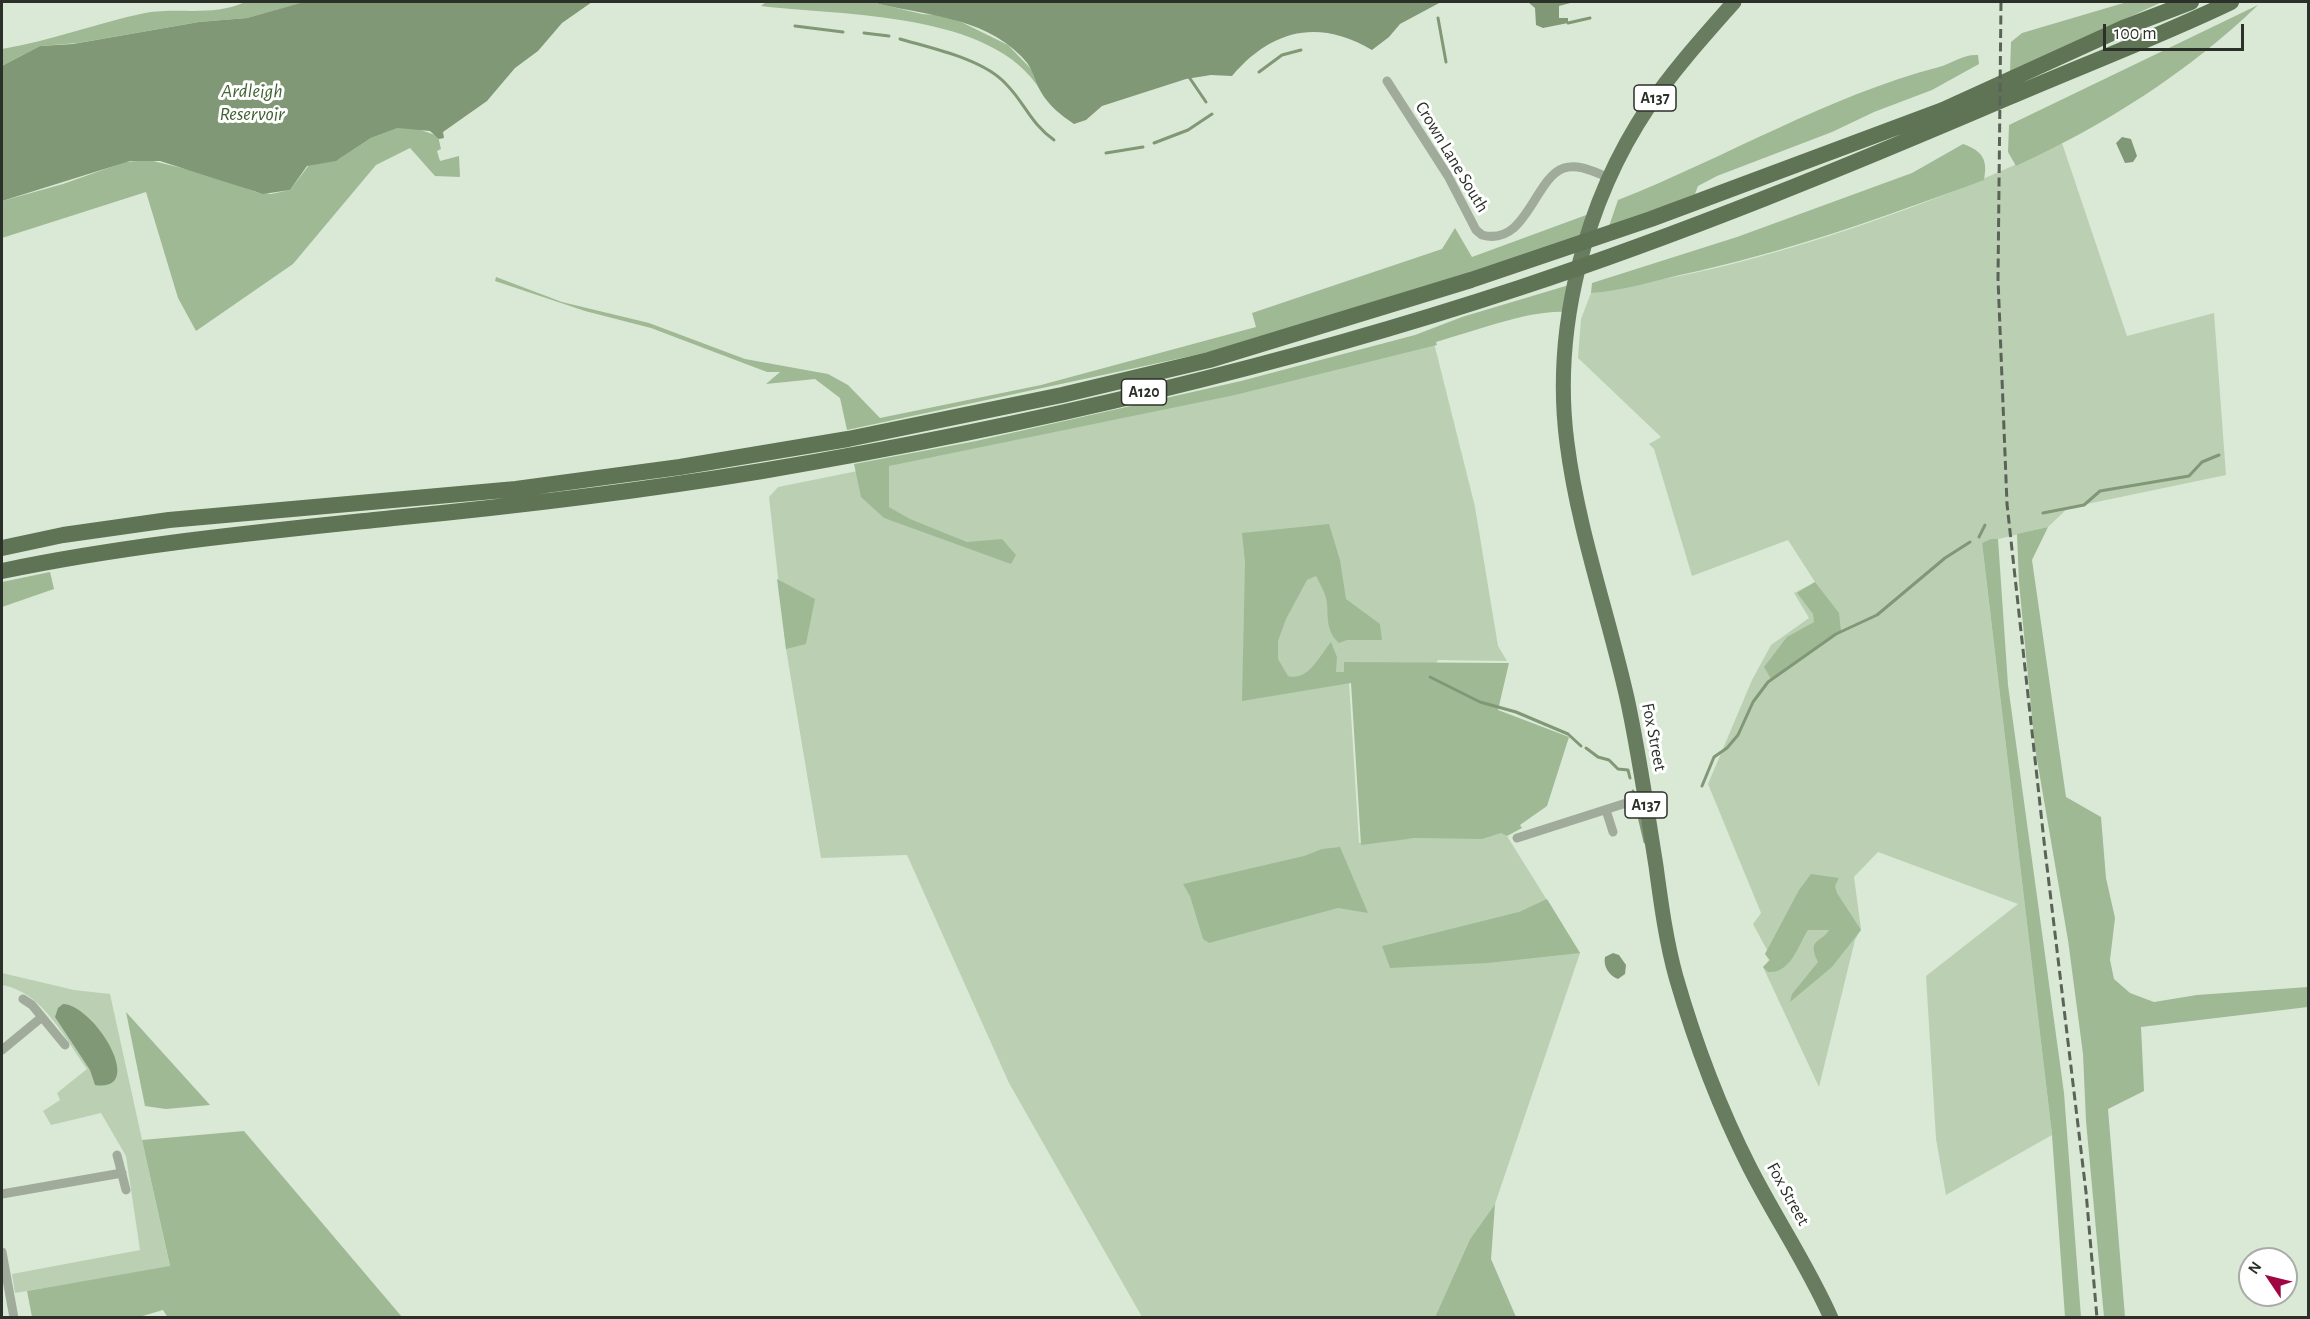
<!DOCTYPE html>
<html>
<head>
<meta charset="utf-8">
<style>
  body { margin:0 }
  #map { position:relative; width:2310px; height:1319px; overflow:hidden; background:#dae9d5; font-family:"Alegreya Sans",sans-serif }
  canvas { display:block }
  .frame { position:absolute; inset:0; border:3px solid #2b3029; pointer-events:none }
  .north { position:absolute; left:2238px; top:1247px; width:60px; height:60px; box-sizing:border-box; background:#fff; border:2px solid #aaaca9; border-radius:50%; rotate:305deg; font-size:16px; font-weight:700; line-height:24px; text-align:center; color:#2b3029 }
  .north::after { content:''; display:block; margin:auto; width:21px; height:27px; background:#a10644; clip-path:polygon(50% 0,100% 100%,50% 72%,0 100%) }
  .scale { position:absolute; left:2103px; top:24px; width:141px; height:27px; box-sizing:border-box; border:3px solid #2b3029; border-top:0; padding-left:8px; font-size:18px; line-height:21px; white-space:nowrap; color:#2b3029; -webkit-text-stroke:4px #fff; paint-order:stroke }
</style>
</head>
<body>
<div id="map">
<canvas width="2310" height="1319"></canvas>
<div class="frame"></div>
<div class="north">N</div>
<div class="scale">100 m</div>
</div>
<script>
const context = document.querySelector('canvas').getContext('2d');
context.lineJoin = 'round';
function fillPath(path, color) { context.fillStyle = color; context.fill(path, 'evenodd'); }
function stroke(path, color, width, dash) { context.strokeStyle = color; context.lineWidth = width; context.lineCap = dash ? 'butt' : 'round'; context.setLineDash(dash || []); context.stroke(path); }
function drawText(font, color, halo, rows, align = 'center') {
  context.font = font + ' "Alegreya Sans",sans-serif'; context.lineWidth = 6; context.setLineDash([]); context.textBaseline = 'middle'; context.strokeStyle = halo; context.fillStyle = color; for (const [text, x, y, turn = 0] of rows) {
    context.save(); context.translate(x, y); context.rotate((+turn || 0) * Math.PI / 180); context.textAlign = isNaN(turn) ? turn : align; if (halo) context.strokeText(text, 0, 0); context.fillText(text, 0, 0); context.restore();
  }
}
const green = new Path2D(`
  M2062 143 2127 336 2214 313 2226 475 2068 508 2048 527 1982 543 2052 1135 1946 1195 1936 1139 1926 976 2018 904 1878 852 1854 877 1861 929 1855 940 1819 1087 1763 967 1769 960 1765 954 1767 950 1753 924 1761 913 1708 784 1752 680 1771 645 1809 618 1794 593 1815 582 1788 540 1692 576 1654 449 1649 444 1661 437 1578 358 1581 319 1591 293C1644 282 1699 274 1751 259 1857 230 1963 191 2062 143Z
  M1433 339 1475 507 1498 646 1507 661 1438 660 1428 678 1349 682 1359 843 1499 831 1507 836 1580 953 1495 1204 1470 1239 1435 1317H1142L1009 1083 907 855 821 858 786 649 769 497 778 487 952 452Z
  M2 973 74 990 110 994 170 1267 15 1293 12 1274 140 1250 126 1156 101 1113 51 1125 43 1111 60 1100 57 1093 87 1069C65 1039 43 992 2 985Z`);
const forest = new Path2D(`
  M245 2H305L247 18 199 22 78 43 40 46 2 66V49C50 41 97 23 145 13 179 7 213 17 245 2Z
  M766 2H871L922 14 949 16 1008 45 1035 73 1041 91C993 11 843 16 761 6Z
  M2127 2H2162L2010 72 2011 42 2022 33Z
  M2258 5C2189 72 2103 126 2016 166L2008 152 2009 125Z
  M1978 55 1979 64 1932 90 1874 112 1832 132 1717 176 1698 186 1695 194 1608 229 1618 200C1725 158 1828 96 1939 67 1953 63 1964 54 1978 55Z
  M398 128H415L438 136 441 149 437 151 440 161 459 156 460 177 435 176 410 148 376 165 293 264 196 331 178 298 146 192 2 238V201L63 184 125 162 149 160 202 173 256 192 271 194 290 190 309 165 339 159 371 138Z
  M1963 144C1983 151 1988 160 1984 180 1884 217 1784 253 1680 275 1650 282 1621 291 1591 293L1592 283 1737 237 1912 173Z
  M1589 214 1578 246 1233 347 847 430 840 398 815 379 766 384 780 372H767L651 328 585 311 495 281 496 277 562 302 649 323 745 359 828 374 848 385 880 418 1041 385 1256 327 1252 313 1442 249 1455 228 1472 257Z
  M1569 285 1565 312C1529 310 1472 332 1436 342L1437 345 1235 395 889 466V507L910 519 967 542 1002 539 1016 555 1011 564 884 518 861 497 854 464 976 441 1241 381 1415 335 1462 317Z
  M1329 524 1340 560 1346 599 1380 624 1382 640H1347L1339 643C1326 631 1328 618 1327 603 1326 594 1320 584 1316 576L1307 580 1286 619 1278 641V659L1288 676C1308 682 1320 655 1331 642L1337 657 1336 672H1344V662L1509 663 1498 710 1569 737 1547 806 1520 825 1522 828 1507 836 1501 833 1482 839 1416 838 1361 845 1351 683 1242 701 1245 562 1242 533Z
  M2048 527 2032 560 2066 797 2101 817 2106 878 2115 918 2110 960 2114 979 2130 993 2154 1002 2197 995 2308 987V1007L2141 1027 2144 1091 2108 1109 2125 1317H2104L2086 1121 2083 1054 2068 940 2035 748 2019 583 2017 534Z
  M1991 539H1998L2008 685 2064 1093 2081 1317H2065L2052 1135 1982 543Z
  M50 572 54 589 2 607V582Z
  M777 579 815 599 806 644 786 649Z
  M1815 582 1839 613 1841 631 1771 679 1764 667 1787 637 1814 622 1813 614 1797 593Z
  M1340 847 1368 913 1338 908 1209 943 1203 939 1190 896 1183 884 1304 856 1322 849Z
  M1811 874 1839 878 1835 886 1837 893 1861 930 1832 967 1790 1002 1792 994 1818 962C1806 938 1822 943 1829 930H1808C1798 945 1791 974 1768 972L1763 967 1770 960 1765 954 1799 890Z
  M1547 899 1580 953 1488 963 1390 968 1382 946 1519 912Z
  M126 1012 210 1105 166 1109 145 1106Z
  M244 1131 402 1317 168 1318 163 1310 139 1317H32L27 1291 170 1266 142 1140Z
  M1495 1204 1491 1259 1516 1317H1435L1470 1239Z`);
const water = new Path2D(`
  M304 2H592L562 23 538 51 515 68 487 101 443 132 444 138 439 139 430 131 398 128 371 138 336 161 307 166 290 190 263 194 160 161H130L2 201V66L40 46 73 44 199 22 247 18Z
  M871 2H1441L1400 24 1389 37 1372 50C1318 18 1271 30 1232 76L1211 75 1186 79 1102 106 1086 120 1074 124C1062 116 1048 105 1041 92 1033 77 1034 69 1021 56 982 16 921 15 871 2Z
  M1528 2H1574L1559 6V18H1568V23L1543 28 1536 25 1535 8Z
  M2122 137 2131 139 2137 156 2133 162 2125 163 2116 143Z
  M1613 953 1619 955 1626 965 1625 974 1618 979C1609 976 1603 966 1605 957Z
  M63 1004C95 1005 148 1093 95 1085L90 1070 55 1017 58 1008Z`);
const stream = new Path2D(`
  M1438 18 1446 62
  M1568 23 1590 18
  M795 26 843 32
  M864 33 889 36
  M900 39C931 48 984 59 1006 84 1025 103 1030 123 1054 140
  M1259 72 1282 55 1301 50
  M1189 77 1206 102
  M1154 143 1188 130 1212 114
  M1106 153 1143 147
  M2043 513 2084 505 2100 491 2189 476 2202 462 2219 455
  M1979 537 1985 525
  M1430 677 1480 702 1516 712 1568 734 1581 746
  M1586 748 1598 757 1609 760 1618 769 1628 770 1630 778
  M1702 786 1714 757 1727 748 1738 735 1753 702 1768 682 1836 634 1877 615 1945 558 1970 542
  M1633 791 1645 842`);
const minor = new Path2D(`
  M1387 81 1448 176 1476 230 1482 235C1527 247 1534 178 1564 168 1579 163 1596 173 1610 178
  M1606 810 1613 832
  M1517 838 1645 797
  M23 999 32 1005 65 1045
  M2 1050 42 1017
  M117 1155 126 1190
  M2 1194 122 1173
  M2 1252 14 1318`);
const primary = new Path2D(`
  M1734 2C1705 35 1674 69 1649 106 1585 201 1552 329 1567 443 1578 530 1608 613 1627 698 1639 753 1647 810 1656 866 1661 903 1666 941 1676 977 1695 1043 1719 1107 1750 1168 1776 1219 1808 1266 1831 1318`);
const trunk = new Path2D(`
  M2 548 63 535 169 520 516 489 680 467 848 439 1062 395 1209 360 1471 280 1651 219 1943 110 2123 28 2191 2
  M2 571C131 544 262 532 393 518 517 506 640 491 762 471 1017 428 1273 369 1519 288 1685 233 1846 167 2007 98 2081 66 2158 37 2231 2`);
const rail = new Path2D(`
  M2001 2 1998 279 2007 504 2045 850 2086 1192 2097 1318`);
const shields = [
  [1655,98,42],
  [1144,392,45],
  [1646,805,42]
];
const shieldNames = [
  ["A137",1655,98],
  ["A120",1144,392],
  ["A137",1646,805]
];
const streetNames = [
  ["Crown Lane South",1452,157,59],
  ["Fox Street",1654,737,79],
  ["Fox Street",1788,1194,61]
];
const waterNames = [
  ["Ardleigh",252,91],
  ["Reservoir",252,114]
];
fillPath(green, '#bbd0b3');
fillPath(forest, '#a0b995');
fillPath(water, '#809876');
stroke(stream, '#809876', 3);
stroke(minor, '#a0ab9c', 9);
stroke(primary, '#687c60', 15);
stroke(trunk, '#5e7455', 16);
stroke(rail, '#5b6358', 3, [9, 4.5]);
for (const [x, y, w] of shields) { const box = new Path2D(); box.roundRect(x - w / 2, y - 13, w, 26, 4.5); context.fillStyle = '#fff'; context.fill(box); stroke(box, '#2b3029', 1.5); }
drawText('bold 16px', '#2b3029', null, shieldNames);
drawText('18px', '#2b3029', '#fff', streetNames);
drawText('italic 20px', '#3f622f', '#fff', waterNames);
</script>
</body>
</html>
